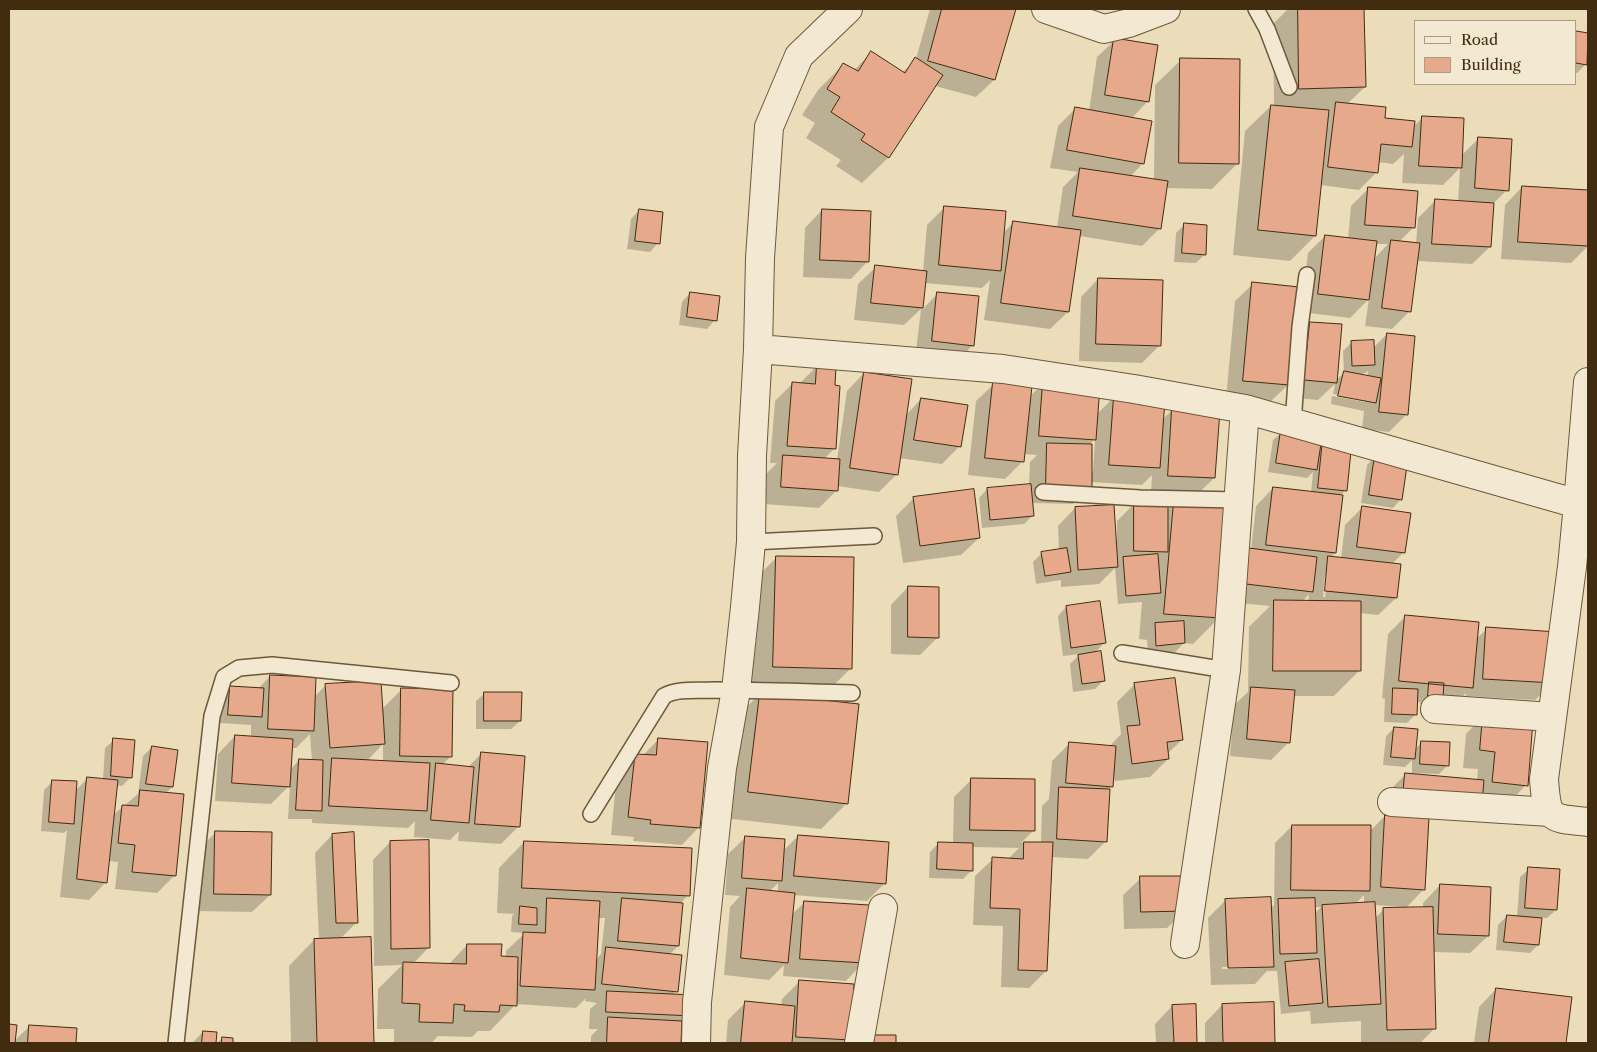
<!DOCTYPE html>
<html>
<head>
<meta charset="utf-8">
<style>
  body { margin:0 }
  #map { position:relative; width:1597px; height:1052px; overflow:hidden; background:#ecddba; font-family:"Libre Caslon Text",serif }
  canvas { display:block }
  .frame { position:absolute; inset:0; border:10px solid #422c10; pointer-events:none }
  .legend { position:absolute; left:1414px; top:20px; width:162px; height:65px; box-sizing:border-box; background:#f3e9d2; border:1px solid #ac9d84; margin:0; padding:6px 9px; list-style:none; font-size:15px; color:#422c10 }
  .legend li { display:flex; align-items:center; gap:10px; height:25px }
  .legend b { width:25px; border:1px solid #ac9d84 }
</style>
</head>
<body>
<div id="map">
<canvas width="1597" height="1052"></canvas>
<div class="frame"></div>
<ul class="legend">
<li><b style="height:6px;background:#f3e9d2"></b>Road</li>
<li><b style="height:14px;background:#e7a98b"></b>Building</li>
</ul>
</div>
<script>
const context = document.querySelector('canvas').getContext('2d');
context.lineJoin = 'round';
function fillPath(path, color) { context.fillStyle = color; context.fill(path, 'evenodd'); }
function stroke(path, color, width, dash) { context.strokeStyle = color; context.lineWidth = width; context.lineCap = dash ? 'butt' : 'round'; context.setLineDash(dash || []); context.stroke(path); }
const shadow = new Path2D(`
  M930 9H1014L994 80 976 97 935 86 888 158 862 183 836 166 841 160 806 138 815 123 802 115 818 90 844 64 854 70 871 53 902 73 916 59Z
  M1288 9H1363L1365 87 1347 104 1383 119 1413 127 1423 117 1462 155 1479 138 1507 190 1492 205 1490 247 1472 264 1417 261 1410 311 1392 329 1365 326 1369 299 1350 318 1301 312 1308 253 1325 236 1348 239 1351 206 1369 188 1414 227 1399 242 1416 244 1418 218 1436 200 1458 202 1460 168 1443 185 1402 183 1404 154 1393 164 1378 162 1377 172 1359 190 1320 185 1315 236 1290 261 1233 255 1245 131 1271 106H1274L1273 24ZM1375 244H1388L1373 260Z
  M1576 33 1588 34 1586 64 1577 73H1576Z
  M1115 40 1148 101 1131 119 1143 163 1130 177 1154 180 1155 85 1181 60 1238 163 1212 189 1165 188 1160 228 1142 246 1079 236 1068 312 1050 329 984 320 990 280 982 288 924 283 922 310 938 293 973 345 955 363 915 359 921 309 904 325 854 320 858 284 876 267 923 272 927 225 945 207 1003 233 1014 222 1057 228 1063 187 1078 172 1050 168 1058 126 1075 109 1089 111 1097 57Z
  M1522 187 1588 191V246L1571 263 1501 259 1505 205Z
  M639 210 658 243 650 252 627 249 631 219Z
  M822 210 868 261 851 279 803 277 805 228Z
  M1184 225 1205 254 1196 263 1174 262 1176 233Z
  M1098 279 1160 345 1142 363 1079 361 1081 297Z
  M1253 284 1292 341 1310 323 1336 380 1344 373 1343 351 1351 343 1373 348 1387 334 1406 415 1389 432 1362 429 1364 411 1331 404 1332 396 1365 402V400L1333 394 1335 384 1318 400 1287 397 1289 384 1270 402 1226 398 1235 301ZM1368 371 1367 377 1358 375 1365 373Z
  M690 293 715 320 707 329 679 325 682 302Z
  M817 366 835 448 824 459 837 460 847 391 864 373 906 415 921 399 960 446 942 464 899 458 897 474 879 492 837 486V490L819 508 764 504 766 474 777 463H770L775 401 793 383 799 384Z
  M1044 383 1096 415 1114 397 1163 419 1173 409 1214 478 1197 495 1151 493 1152 475 1142 485 1090 482V486L1073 504 1032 503 1033 515 1024 524 982 528 979 498 987 489 1029 485 1030 462 1037 455 1023 454 1022 462 1005 479 968 475 976 401 994 384 1029 397ZM1095 439 1093 472H1091L1089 445Z
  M1282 432 1324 439 1346 490 1341 495 1335 553 1330 558 1341 559 1345 525 1363 507 1404 552 1392 564 1396 598 1378 615 1360 613 1359 671 1334 696H1293L1289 742 1271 760 1230 756 1234 705 1248 692 1249 627 1270 606 1229 602 1232 567 1251 550 1256 506 1273 488 1311 493 1313 472 1307 478 1268 472 1273 440ZM1325 575H1328L1325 597H1323ZM1309 594 1308 602H1302Z
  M1375 456 1401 499 1393 508 1361 503 1367 465Z
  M914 498 979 538 961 555 903 563 896 516Z
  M1175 502 1219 618 1193 644 1184 643 1175 652 1148 654 1147 640 1139 639 1142 602 1118 604 1115 568 1099 584 1061 587V580L1036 584 1033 562 1042 553 1059 551 1058 526 1075 508 1115 541H1117V521L1135 503 1167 510Z
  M776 558 851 668 825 694 768 693 847 803 821 829 723 818 734 719 761 693 748 692 751 583Z
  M908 587 938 637 920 655 891 654V605Z
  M1066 607 1104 643 1094 654 1104 680 1095 689 1073 692 1070 664 1080 654 1063 656 1058 616Z
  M1405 617 1476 639 1487 629 1552 683 1535 700 1466 696V693L1454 705 1420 704V702H1416V714L1407 723 1384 722 1385 699 1382 698 1388 634Z
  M270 676 314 697 326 685 382 709 402 689 451 756 442 765 468 767 481 754 518 827 501 844 458 841 459 831 450 840 414 837 415 821 408 828 312 823V819H288L290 785 271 804 215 801 218 754 235 736 251 737V725L220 723 222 696 231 688 258 689ZM310 734 312 761 299 760 290 770 291 748H296ZM383 744V762L367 761Z
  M1135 684 1182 740 1167 754 1168 759 1150 777 1115 781 1114 776 1112 786 1108 790 1105 842 1088 859 1051 857 1046 971 1029 988 1001 987 1003 926 973 925 975 876 993 859H1008L1019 848 972 847V870L963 879 929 878 930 852 939 843 953 844 954 797 971 780 1034 830 1021 843H1041L1042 806 1049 799 1052 761 1070 743 1110 746 1121 734 1117 702Z
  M485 693 520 721 511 729H476V701Z
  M1483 716 1526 785 1509 803 1428 817 1424 889 1405 909 1423 908V903L1440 885 1488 936 1470 953 1433 952 1435 1028 1420 1043H1361V1021L1311 1024 1310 1011 1281 1014 1277 971H1267L1255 984 1211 985 1208 918 1226 900 1270 909 1274 905 1275 843 1292 826 1369 832 1385 816 1406 817 1388 792 1405 775 1477 781 1478 769 1463 768 1466 734ZM1364 895V904H1355ZM1374 905 1404 907V909H1384L1375 918ZM1314 907H1321L1314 914ZM1256 966V968L1222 969V967Z
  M1394 728 1415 749 1421 743 1448 765 1439 774 1412 773V760L1405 767 1383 765 1386 736Z
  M659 739 699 827 682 845 633 841 634 837 611 835 617 773 635 755 642 756Z
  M114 740 131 777 122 786 116 785 113 815 138 794 143 756 152 747 172 787 165 794 175 875 157 893 115 889 118 862 108 861 106 882 89 900 60 897 67 830 64 833 41 831 44 790 53 781 75 791 88 778 103 779 105 748Z
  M216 832 270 895 252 912 197 911 198 850Z
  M332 835 357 922 340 939H370L372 1043H291L289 966 314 940H319L315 853Z
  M798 836 884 884 867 901 793 895 791 915 805 902 863 963 846 981 783 976 784 965 769 980 724 975 730 907 740 896 725 895 728 854 746 837 783 851ZM778 883V892L770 891Z
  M390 842 428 948 413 964 448 965 467 945 500 957 506 958V951L525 933 511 932 512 916 514 914 497 913 499 868 524 842 688 895 680 904 678 946 669 955 676 991 673 995 692 1016 681 1027 680 1043H591V1036L598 1029H589L590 1009 597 1003 585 1001 586 998 576 1008 516 1004 490 1031H478L472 1037 438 1036 431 1043H394V1029H377L378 989 402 965 374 966 373 860ZM598 918H605L601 954 596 960Z
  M1529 869 1556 910 1547 918H1540L1538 945 1530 953 1496 950 1498 925 1507 916 1517 917 1520 877Z
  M1141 878 1185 911 1167 928 1124 929 1123 895Z
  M799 982 852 985 846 1043H726L728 1020 745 1003 781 1006 782 999Z
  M1496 989 1570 998 1564 1043H1474L1479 1007Z
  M1272 1004 1274 1043H1205V1023L1222 1005Z
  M1194 1005 1196 1043H1156L1155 1024 1172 1006Z
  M9 1025 16 1026 13 1042 30 1026 76 1029 75 1043H9Z
  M203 1032 216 1033 215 1043H194V1041Z
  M222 1038 232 1039V1043H217Z`);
const building = new Path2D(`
  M942 9H1016L995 80 928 61Z
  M1298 9H1364L1366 87 1299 89Z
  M1576 31 1588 33 1587 65 1576 63Z
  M1114 38 1158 45 1149 102 1105 95Z
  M871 51 905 73 915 57 943 75 889 158 861 140 865 134 831 112 840 97 827 89 843 63 858 71Z
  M1180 58 1240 59 1239 164 1179 163Z
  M1336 102 1386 107 1385 118 1415 121 1412 147 1381 144 1378 173 1328 167Z
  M1271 105 1329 110 1316 236 1258 230Z
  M1075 107 1152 121 1144 164 1067 150Z
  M1422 116 1464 118 1462 168 1419 166Z
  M1478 137 1512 139 1509 191 1475 188Z
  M1080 168 1168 181 1161 229 1073 216Z
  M1522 186 1588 190V246L1518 242Z
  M1368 187 1418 191 1415 228 1365 225Z
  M1435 199 1494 203 1491 247 1432 244Z
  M944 206 1006 211 1001 271 939 265Z
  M639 209 663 212 660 244 635 241Z
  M822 209 871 211 869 262 820 260Z
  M1013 221 1081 230 1069 312 1001 303Z
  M1184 223 1207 225 1206 255 1182 253Z
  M1325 235 1377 241 1369 300 1318 294Z
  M1391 240 1420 243 1411 312 1382 308Z
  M875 265 927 271 923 308 871 303Z
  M1098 278 1163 280 1161 346 1096 344Z
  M1252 282 1299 287 1289 385 1243 381Z
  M690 292 720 296 717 321 687 317Z
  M937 292 979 296 974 346 932 341Z
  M1310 322 1342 324 1337 383 1304 380Z
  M1387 333 1415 336 1408 415 1379 412Z
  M1374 340 1375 365 1352 366 1351 341Z
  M817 364 836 366 835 385 840 386 836 449 787 446 792 382 815 384Z
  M1344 371 1381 378 1376 403 1338 396Z
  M864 372 912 379 898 475 850 468Z
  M993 382 1032 386 1024 462 985 458Z
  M1043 382 1100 385 1096 440 1039 436Z
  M1114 396 1165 400 1160 468 1109 465Z
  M921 398 968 405 961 447 914 440Z
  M1172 408 1220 410 1215 478 1168 476Z
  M1281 430 1322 437 1317 470 1276 463Z
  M1323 438 1352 441 1347 491 1318 488Z
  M1047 443 1092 444V487L1046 485Z
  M783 455 840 459 838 491 781 487Z
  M1375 455 1408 459 1402 500 1369 495Z
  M1031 484 1034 516 990 520 987 488Z
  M1273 487 1343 495 1336 553 1266 545Z
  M974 489 980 538 920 546 913 497Z
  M1174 501 1230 506 1220 618 1164 614Z
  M1134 502H1168V552L1134 551Z
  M1114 505 1118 567 1078 570 1075 507Z
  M1362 506 1411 513 1405 553 1357 547Z
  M1067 548 1071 572 1045 576 1041 552Z
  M1249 548 1317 557 1313 592 1246 584Z
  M1158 554 1161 593 1126 596 1123 557Z
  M776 556 854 557 852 669 773 667Z
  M1328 556 1401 564 1397 598 1325 591Z
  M908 586 939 587V638L908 637Z
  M1274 600 1361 601V671H1273Z
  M1100 601 1106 643 1071 648 1066 606Z
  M1405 615 1479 622 1473 688 1399 681Z
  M1184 621 1185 643 1156 646 1155 623Z
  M1486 627 1557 632 1554 683 1483 679Z
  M1101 651 1105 681 1082 684 1078 655Z
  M270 675 316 677 314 731 268 729Z
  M1175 678 1183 740 1167 742 1169 759 1132 764 1127 726 1140 725 1134 683Z
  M381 681 385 744 330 748 325 684Z
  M1429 682 1444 683 1443 697 1428 696Z
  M230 686 264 688 262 717 228 715Z
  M1251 687 1295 690 1290 743 1247 739Z
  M401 688 453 689 452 757 400 756Z
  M1393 688 1418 689 1417 715 1392 714Z
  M484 692H522L521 721H484Z
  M760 693 859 704 848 804 748 792Z
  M1483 715 1533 720 1528 786 1492 782 1495 752 1480 750Z
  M1394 727 1418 729 1415 759 1391 757Z
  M235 735 293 739 290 787 232 783Z
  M113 738 135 740 132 778 111 776Z
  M658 738 708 742 700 828 650 824 651 820 628 817 635 754 656 755Z
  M1421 741 1450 742 1449 766 1420 764Z
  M1069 742 1116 746 1113 787 1066 783Z
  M152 746 178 750 173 787 146 784Z
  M481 752 525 756 520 827 475 824Z
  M332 758 430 763 427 811 329 806Z
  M299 759 323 760 322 811 296 810Z
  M436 763 474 767 469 823 431 820Z
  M1405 773 1484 780 1482 803 1403 796Z
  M87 777 118 780 107 883 77 879Z
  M971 778 1035 779V831L970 830Z
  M52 780 77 781 74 824 49 822Z
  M1059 787 1110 789 1107 842 1057 839Z
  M140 790 184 794 176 876 132 872 135 845 118 843 122 805 138 806Z
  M1385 815 1429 817 1425 890 1381 887Z
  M1292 825H1371L1370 891 1291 890Z
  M215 831 272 832 271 895 214 894Z
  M354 832 358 923H336L332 834Z
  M798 835 889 842 886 884 794 876Z
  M745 836 785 839 782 881 742 878Z
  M429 840 430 948 391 949 390 841Z
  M524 841 692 848 690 896 522 888Z
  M938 842 973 843V871L937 869Z
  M1024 842H1053L1047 971 1018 970 1020 909 990 908 992 857 1023 859Z
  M1528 867 1560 869 1557 910 1525 908Z
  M1140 876H1185L1186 911 1141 912Z
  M1440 884 1491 887 1489 936 1438 934Z
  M747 888 795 893 788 963 741 958Z
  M1271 897 1274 967 1228 968 1225 899Z
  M547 898 600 901 595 990 520 986 523 932 545 933Z
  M622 898 683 903 679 946 618 941Z
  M1315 898 1317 953 1280 954 1278 899Z
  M804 901 869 905 864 963 800 959Z
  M1375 902 1381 1004 1328 1007 1322 905Z
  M520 906 537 908V925L519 924Z
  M1433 907 1436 1029 1387 1030 1383 908Z
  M1507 915 1542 918 1539 945 1504 942Z
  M371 937 374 1043H317L314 939Z
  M467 944H502L501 956 518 957 517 1006 500 1005 499 1012 464 1011 465 1005 454 1004 453 1023 419 1022 420 1004 402 1003 403 962 466 964Z
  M606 947 682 955 678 992 602 984Z
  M1319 959 1323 1003 1289 1006 1285 962Z
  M799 980 854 984 851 1040 796 1037Z
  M1496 988 1572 997 1566 1043H1489Z
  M607 991 694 995 693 1016 606 1012Z
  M745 1001 795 1006 792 1043H741Z
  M1274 1002 1275 1043H1223L1222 1004Z
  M1196 1004 1197 1043H1174L1172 1005Z
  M608 1017 682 1021 681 1043H607Z
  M9 1024 17 1025 15 1043H9Z
  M29 1025 77 1028 76 1043H28Z
  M203 1031 217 1032 216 1043H202Z
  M873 1035H896V1043H872Z
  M222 1037 233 1038V1043H222Z`);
const lane = new Path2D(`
  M1256 9 1267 29 1289 87
  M1293 423 1300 327 1307 275
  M1043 492 1140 498 1238 500
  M751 542 874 536
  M1122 653 1226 670
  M591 814 664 696C678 688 697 691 713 690 759 690 806 692 852 693
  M176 1043 212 716 224 677 239 668 272 665 451 683`);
const street = new Path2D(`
  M848 9 799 56 769 127 760 258 758 349 1003 369 1134 389 1245 409 1578 504 1588 382
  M1046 9 1104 29 1129 23 1166 9
  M1578 504 1572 567 1544 779C1547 820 1549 818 1588 822
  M1435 709 1552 717
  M1392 802 1550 812
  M1185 944 1226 670 1245 409
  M696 1043 697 1002 722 768 736 690 745 607 751 542 752 456 758 349
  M859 1043 883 908`);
fillPath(shadow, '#0003');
fillPath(building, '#e7a98b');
stroke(building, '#422c10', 1);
stroke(lane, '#6c583a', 18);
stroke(street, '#6c583a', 30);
stroke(lane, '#f3e9d2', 15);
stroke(street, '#f3e9d2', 28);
</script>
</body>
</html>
